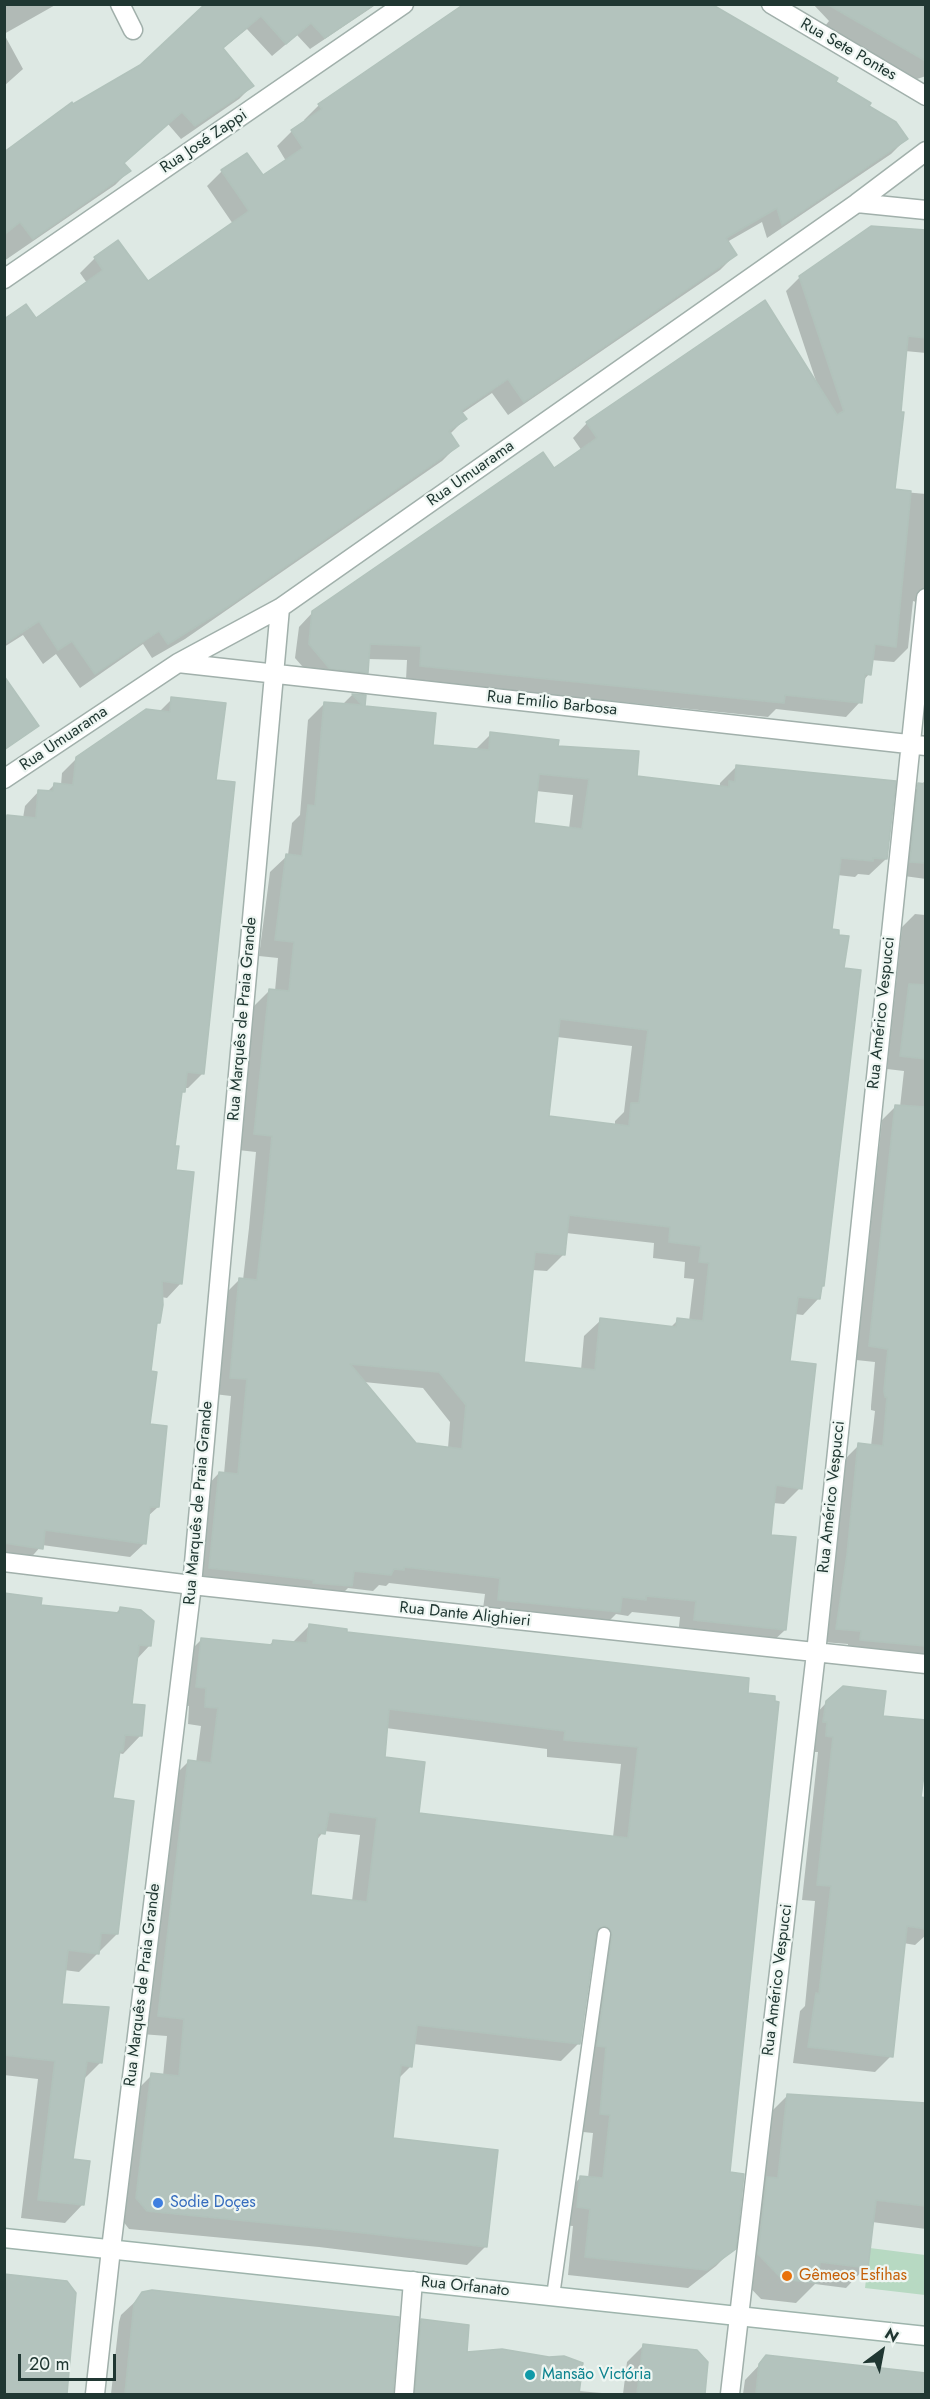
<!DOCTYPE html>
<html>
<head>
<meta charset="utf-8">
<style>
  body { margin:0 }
  #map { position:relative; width:930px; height:2399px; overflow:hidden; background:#dee9e4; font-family:Jost,sans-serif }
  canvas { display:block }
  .frame { position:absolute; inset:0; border:6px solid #203732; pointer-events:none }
  .north { position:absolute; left:852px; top:2321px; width:60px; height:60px; -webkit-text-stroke:4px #eef6f2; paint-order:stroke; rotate:32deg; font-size:16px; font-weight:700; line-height:24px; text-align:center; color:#203732 }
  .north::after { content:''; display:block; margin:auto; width:21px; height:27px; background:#203732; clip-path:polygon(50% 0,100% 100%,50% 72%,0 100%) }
  .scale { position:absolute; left:18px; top:2354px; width:98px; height:27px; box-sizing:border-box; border:3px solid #203732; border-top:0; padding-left:8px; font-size:18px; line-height:21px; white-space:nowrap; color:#203732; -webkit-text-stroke:4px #eef6f2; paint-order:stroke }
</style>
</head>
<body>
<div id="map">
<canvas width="930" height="2399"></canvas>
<div class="frame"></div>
<div class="north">N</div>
<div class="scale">20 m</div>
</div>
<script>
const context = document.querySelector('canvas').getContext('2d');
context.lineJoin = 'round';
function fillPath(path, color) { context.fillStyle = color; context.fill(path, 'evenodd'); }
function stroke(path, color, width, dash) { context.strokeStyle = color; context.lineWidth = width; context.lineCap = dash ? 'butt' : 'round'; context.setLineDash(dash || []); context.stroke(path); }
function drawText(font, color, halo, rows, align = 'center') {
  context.font = font + ' Jost,sans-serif'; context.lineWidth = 4.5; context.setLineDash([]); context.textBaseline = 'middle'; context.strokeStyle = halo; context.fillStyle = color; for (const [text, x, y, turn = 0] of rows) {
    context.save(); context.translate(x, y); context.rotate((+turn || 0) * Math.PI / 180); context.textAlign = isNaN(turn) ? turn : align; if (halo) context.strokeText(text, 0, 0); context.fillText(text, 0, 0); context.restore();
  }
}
const green = new Path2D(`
  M870 2248 925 2255V2295L865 2288Z`);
const shadow = new Path2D(`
  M4 4H57L4 34Z
  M220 4H377L310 49 297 35 272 56 247 29 222 49 252 86 239 99 181 139 168 124 123 164 129 171 115 185 4 261V154L73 106 141 66Z
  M580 4H710L836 79 834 83 867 107 906 139 891 154 767 238 762 222 727 242 735 255 720 270 508 415 492 393 461 414 465 419 449 435 457 446 442 461 185 639 152 658 143 644 80 688 56 654 43 664 23 635 4 647V321L35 320 87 283 80 273 95 258 148 283 233 224 207 186 222 171 262 177 286 161 277 146 292 131 306 122 304 120 319 105Z
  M813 4H926V76L917 79 825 26 829 21Z
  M4 34 23 69 4 86Z
  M926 232V353L905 351 893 491 926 494V666L919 603 913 601 908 648 894 662 871 660 869 674 863 681 860 702 846 717 776 709 768 717 406 680 407 660 368 659 367 672 352 686 316 682 295 658 299 627 313 612 554 470 582 451 573 438 587 423 816 381 786 291 800 277Z
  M352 695 365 697 364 707 432 746 475 750 491 734 556 747 635 777 720 788V783L737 766 886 859 869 875 858 874 855 877 837 875 830 930 843 969 823 1285 820 1288 819 1298 803 1315 795 1314 788 1363 800 1488 784 1504 773 1503 769 1536 785 1630 768 1646 678 1636 680 1617 632 1612 628 1616 616 1614 602 1628 482 1616 485 1594 389 1583 386 1586 379 1585 373 1591 348 1588 334 1602 193 1584 203 1490 219 1473 224 1474 231 1396 214 1394 223 1296 239 1280H243L249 1228 256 1152 238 1150 253 1007 269 991H275L278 958 259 956 270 872 288 855 292 823 300 815 308 720 325 703 342 705ZM536 791 573 795 569 829 533 825ZM557 1037 632 1046 624 1112 615 1121V1126L547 1118ZM566 1233 654 1243 653 1258 685 1262 684 1278 694 1279 689 1321 678 1320 670 1328 601 1320 584 1336 581 1370 523 1364 532 1270 547 1271 563 1255ZM364 1382 423 1388 450 1422 448 1448 415 1444Z
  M172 699 215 781 202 1074 188 1088H184L180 1095 173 1147 181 1283 167 1298 161 1297 159 1322 155 1326 149 1372V1425L158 1507 147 1517 145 1543 130 1557 42 1545 27 1562 4 1559V819L8 816 23 818 25 806 39 791 47 792 54 785H61L62 773 77 758 159 712Z
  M926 699V718H923Z
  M926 780V879L897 875 905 800Z
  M926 906V1662L847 1653 848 1644 823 1642 834 1569 845 1459 859 1445 871 1446 875 1411 871 1410V1406L875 1362 856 1360 882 1120 896 1106 900 1107 904 1071 887 1069 902 927 915 914 925 915Z
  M4 1594 40 1606 115 1614 120 1609 150 1645 136 1660 131 1705 141 1735 123 1754 118 1753 112 1800 117 1934 79 1972 64 1970 60 2006 101 2062 83 2080 71 2160 83 2204 65 2223 21 2218 38 2079 4 2075Z
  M309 1626 345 1633 747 1679 728 2174 734 2248 716 2266 688 2288 568 2275 573 2226 560 2225 563 2195 581 2177 588 2178 593 2133 583 2132 589 2064 579 2063 595 1954 592 1948 579 2043 561 2061 413 2044 411 2066 398 2079 391 2139 485 2247 467 2265 319 2247 129 2229 119 2216 134 2093 152 2075 163 2076 167 2036 141 2034 170 1780 188 1762 196 1763 201 1726 188 1724 189 1706 179 1704 184 1657 202 1639 268 1646 274 1641 292 1643ZM386 1728 547 1749V1757L621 1764 613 1837 417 1815 383 1759ZM324 1831 360 1835 352 1901 309 1896 315 1842Z
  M827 1702 881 1717 920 1799H926V1935L915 1945 903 1943 891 2056 875 2072 793 2063 800 2011 805 2006 815 1901 802 1900 818 1752H810L811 1719Z
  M787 2096 926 2145V2229L872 2222 866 2267 846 2288 815 2284 796 2303 761 2299 738 2275 767 2116Z
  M4 2291 75 2293 65 2394H4Z
  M138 2299 391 2393 392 2394H111L119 2322 121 2315Z
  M422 2321 465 2353 578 2391 614 2394H401L406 2337Z
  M643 2346 706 2363 703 2394H623L627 2362Z
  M767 2357 926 2375V2394H743L745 2380Z`);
const building = new Path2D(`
  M205 4H375L325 38 311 23 286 44 261 16 223 48 254 86 195 126 182 112 124 163 131 171 33 239 20 222 4 235V152L72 102 73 104 140 65Z
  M464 4 713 5 838 78 836 82 871 103 869 106 896 122 908 139 782 225 777 208 726 238 737 255 524 402 508 379 461 411 467 419 449 431 459 446 229 606 168 644 159 631 95 674 72 641 58 650 39 621 4 644V319L26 304 36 318 103 270 94 257 118 240 148 281 249 211 221 170 247 153 263 175 303 148 291 130 322 109 318 104Z
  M827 4H926V61Z
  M871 226 926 230V338L908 336 901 412H904L895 489 911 491 896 647 875 644 871 675 865 674 862 703 785 695 784 703 420 666 421 646 370 644 368 673 330 669 309 644 312 611 543 452 554 468 597 438 586 422 765 300 837 415 844 411 799 276Z
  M4 676 39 726 4 750Z
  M352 694 366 695 365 706 436 713 433 745 489 750 490 732 559 740 558 746 639 751 637 776 729 787V781L735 782 736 765 896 781 887 859 873 858V861L841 858 832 929 839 930V935L849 936 844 968 861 970 824 1286H822L820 1299 798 1297 790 1361 816 1364 802 1489 776 1485 771 1535 796 1537 786 1630 694 1620 696 1601 646 1596V1600L622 1597 620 1612 498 1600 500 1578 404 1567V1570L394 1569 391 1575 354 1571 352 1586 313 1583 314 1580 209 1568 219 1472 238 1474 247 1379 230 1378 239 1278 257 1280 265 1211 272 1136 254 1134 269 989 289 991 294 942 275 940 286 854 302 856 308 805 315 806 324 702 362 705ZM539 774 589 779 582 829 534 823ZM560 1019 648 1030 639 1103H631L629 1126 549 1116ZM569 1215 670 1227 669 1242 701 1246 699 1262 709 1263 703 1321 677 1318 676 1327 600 1318 595 1370 524 1362 535 1252 565 1255ZM350 1364 439 1372 466 1405 462 1449 416 1443Z
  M171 697 226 703 216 780 235 782 204 1074 187 1072 185 1092H182L175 1146H179L176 1170 194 1172 182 1284 162 1281 163 1305 160 1323H157L151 1371 157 1372 150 1424 167 1426 159 1507H150L146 1544 45 1530 43 1549 4 1543V828L7 815 36 818 38 790 53 791 54 783 73 785 76 757 146 709 170 712Z
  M918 783 926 784V863L910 862Z
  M909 984 926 985V1059L900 1056Z
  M895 1105 926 1107V1646L860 1640 861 1631 836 1629 847 1555 858 1443 883 1446 887 1397H885L884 1391 888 1349 869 1346Z
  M4 1593 42 1598 41 1605 119 1613 120 1607 141 1610 154 1621 151 1646 139 1645 132 1704 145 1705 142 1736 125 1735 123 1751H120L113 1798 134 1801 118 1934 101 1933 99 1954 68 1950 62 2004 109 2007 102 2063 87 2061 73 2159 90 2161 84 2205 38 2200 55 2061 4 2055Z
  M309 1624 347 1629V1632L749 1678 748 1693 775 1696V1701L779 1702 730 2172 744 2174 736 2249 707 2270 585 2257 590 2209 577 2207 580 2176 603 2178 610 2115 600 2114 606 2047 597 2046 612 1935 609 1928 605 1926 598 1929 596 1933 580 2044 417 2025 412 2067 401 2065 393 2138 498 2150 487 2247 338 2230 147 2211 136 2198 151 2073 179 2076 184 2019 158 2016 188 1760 211 1763 218 1708 205 1707 206 1688 196 1687 201 1638 272 1645 273 1640 307 1643ZM389 1709 565 1731 564 1740 638 1747 628 1838 419 1813 425 1762 385 1757ZM329 1812 377 1818 367 1902 311 1895 318 1833 325 1834Z
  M843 1686 886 1691 883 1716 926 1720V1761L921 1797 926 1798V1929L907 1926 893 2057 808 2047 816 1993 819 1994 831 1886 817 1885 833 1737 826 1736 827 1722H823L826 1701Z
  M787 2094 926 2103V2206L876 2200 868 2268 820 2262 818 2283 782 2279 758 2254 767 2177 778 2178Z
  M4 2274 67 2281 76 2293 67 2394H4Z
  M152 2290 399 2317 393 2394H125L134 2304 142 2292Z
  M421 2319 469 2325 467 2352 502 2349 549 2357 564 2356 583 2363 579 2394H415Z
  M643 2344 697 2350 708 2362 705 2394H637Z
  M766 2355 926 2373V2394H756L759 2364Z`);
const lane = new Path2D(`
  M553 2296 604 1934`);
const street = new Path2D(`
  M120 4 133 30
  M771 4 926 96
  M857 203 926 210
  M4 279 404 4
  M178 663 926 746
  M4 779 178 663 280 608 857 203 926 151
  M4 1562 192 1585 926 1664
  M95 2394 111 2249 192 1585 280 608
  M404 2394 413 2281
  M730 2394 816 1653 926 598`);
const secondary = new Path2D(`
  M4 2238 926 2336`);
const markers = [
  [158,2203,6,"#3f7fe0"],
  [787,2276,6,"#e8710a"],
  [530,2375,6,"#0f9aa8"]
];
const streetNames = [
  ["Rua Sete Pontes",848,50,30],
  ["Rua José Zappi",204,142,-34],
  ["Rua Umuarama",471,474,-35],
  ["Rua Emilio Barbosa",552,704,6],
  ["Rua Umuarama",64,739,-34],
  ["Rua Américo Vespucci",882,1013,-84],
  ["Rua Marquês de Praia Grande",243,1019,-85],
  ["Rua Américo Vespucci",832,1497,-84],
  ["Rua Marquês de Praia Grande",199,1503,-85],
  ["Rua Dante Alighieri",465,1615,6],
  ["Rua Américo Vespucci",778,1980,-83],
  ["Rua Marquês de Praia Grande",143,1985,-83],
  ["Rua Orfanato",465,2287,6]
];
const shopNames = [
  ["Sodie Doçes",170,2203]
];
const foodNames = [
  ["Gêmeos Esfihas",799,2276]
];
const cultureNames = [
  ["Mansão Victória",542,2375]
];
fillPath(green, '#b7d9c2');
fillPath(shadow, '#0003');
fillPath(building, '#b3c3bd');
stroke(building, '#b1c2bb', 1.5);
stroke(lane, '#a1b0ab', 15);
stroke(street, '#a1b0ab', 21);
stroke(secondary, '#9eb4ac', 21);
stroke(lane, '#fff', 12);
stroke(street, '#fff', 18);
stroke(secondary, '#fff', 18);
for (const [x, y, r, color] of markers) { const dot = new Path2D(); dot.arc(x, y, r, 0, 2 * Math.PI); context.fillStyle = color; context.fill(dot); stroke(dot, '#eef6f2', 2); }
drawText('16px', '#203732', '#eef6f2', streetNames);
drawText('16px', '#366cbe', '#eef6f2', shopNames, 'left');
drawText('16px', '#c56008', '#eef6f2', foodNames, 'left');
drawText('16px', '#0d838f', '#eef6f2', cultureNames, 'left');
</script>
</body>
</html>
